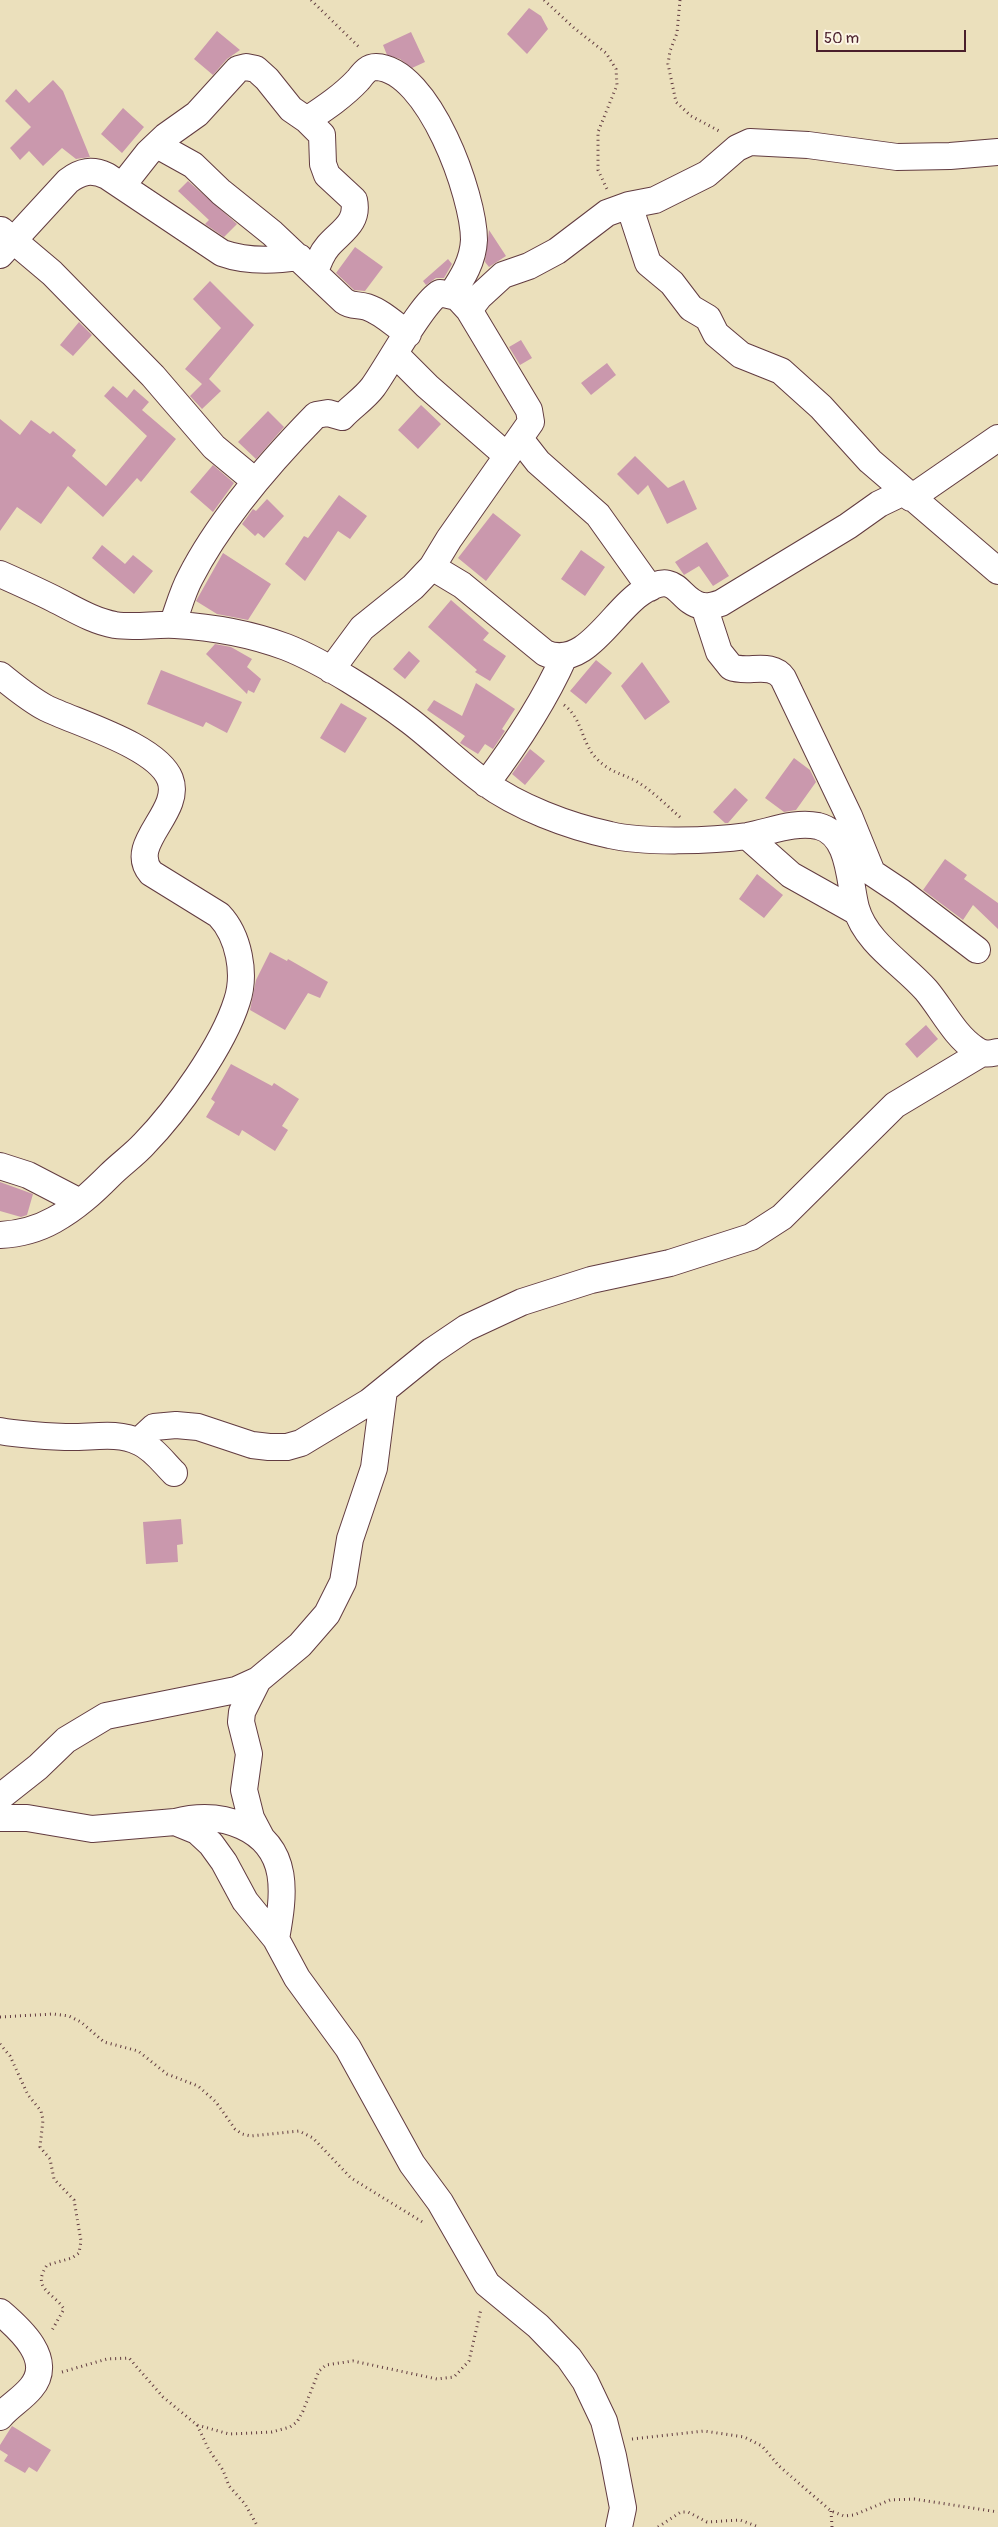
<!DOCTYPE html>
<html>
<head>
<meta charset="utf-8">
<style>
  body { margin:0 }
  #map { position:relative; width:998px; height:2527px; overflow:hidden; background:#ebe0bc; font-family:Pangolin,sans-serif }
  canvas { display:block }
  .scale { position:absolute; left:816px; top:30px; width:150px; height:22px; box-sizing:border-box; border:2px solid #4a1f2b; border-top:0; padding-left:6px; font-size:15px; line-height:18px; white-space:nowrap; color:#4a1f2b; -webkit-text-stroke:4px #fcf5e5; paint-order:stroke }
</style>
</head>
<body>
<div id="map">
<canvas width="998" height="2527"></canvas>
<div class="scale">50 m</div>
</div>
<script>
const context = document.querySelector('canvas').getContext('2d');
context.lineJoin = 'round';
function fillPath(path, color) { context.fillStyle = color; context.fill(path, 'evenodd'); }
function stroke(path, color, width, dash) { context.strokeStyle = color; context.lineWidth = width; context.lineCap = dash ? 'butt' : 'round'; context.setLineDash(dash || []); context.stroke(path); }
const building = new Path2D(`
  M529 8 541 16 548 29 527 54 507 34Z
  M217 31 240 50 227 59 213 75 194 59Z
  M411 32 425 62 412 68 400 59 387 55 383 45Z
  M53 80 63 91 90 157 76 159 62 148 43 166 29 151 20 160 10 148 31 127 5 101 16 89 29 103Z
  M123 108 144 127 122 153 101 134Z
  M188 181 237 224 224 237 205 224 209 220 178 191Z
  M489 230 506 256 489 267 485 262Z
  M355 247 383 267 365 291 354 290 336 273Z
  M448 259 452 264 444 278H436L426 285 423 281Z
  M210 281 254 325 209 379 221 391 202 409 190 396 202 384 185 369 221 328 193 299Z
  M79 322 92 335 73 356 60 345Z
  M521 340 532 358 520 365 509 347Z
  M607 363 616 375 591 395 581 383Z
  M113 386 127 398 134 389 149 402 142 410 176 439 141 482 137 478 103 517 68 486 41 524 17 507 0 531V419L20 435 31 420 50 434 53 431 76 450 72 456 106 486 147 436 104 396Z
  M421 405 441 424 418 449 398 430Z
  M268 411 284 427 256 459 238 442Z
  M635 456 668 488 684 480 697 509 667 524 648 485 638 495 617 474Z
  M213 465 234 483 213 512 190 492Z
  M339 495 367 516 350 539 338 531 305 581 285 564 304 536 308 538Z
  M267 499 284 516 264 538 258 533 255 536 242 524 253 509 256 511Z
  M493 513 521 535 486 581 458 558Z
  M707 542 729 576 713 586 699 566 684 575 675 562Z
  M102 545 125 564 133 555 153 571 134 594 92 558Z
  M581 550 605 567 585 596 561 579Z
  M223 553 271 584 248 620 217 614 196 601Z
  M451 600 489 633 483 640 506 656 490 681 475 672 477 670 428 627Z
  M215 644 231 647 252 659 247 667 261 679 254 693 248 690 247 694 206 654Z
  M409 651 420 661 405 679 393 669Z
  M596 660 612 673 586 704 570 691Z
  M642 662 670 702 645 720 621 686Z
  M161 670 242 702 227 733 206 722 203 727 147 704Z
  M476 683 515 709 502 729 505 731 493 749 485 744 478 754 460 743 465 736 427 710 434 700 462 716Z
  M341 703 367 718 345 753 320 738Z
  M530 749 545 761 525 785 512 774Z
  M794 758 810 770 816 782 796 810 784 812 765 798Z
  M735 788 748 800 728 823H725L713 812Z
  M945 859 967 875 964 879 998 903V929L973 905 963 920 923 890Z
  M757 874 783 895 764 918 739 899Z
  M270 952 287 961 288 959 328 982 320 998 308 993 285 1030 250 1010 256 980Z
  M926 1025 938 1039 917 1058 905 1044Z
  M231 1064 272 1086 274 1083 299 1099 282 1126 288 1130 275 1151 242 1130 239 1136 206 1117 215 1102 211 1099Z
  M0 1182 33 1194 27 1215 21 1217 0 1211Z
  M181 1519 183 1544 177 1545 178 1562 146 1564 143 1522Z
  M12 2426 51 2450 37 2472 29 2467 25 2473 4 2461 8 2455 0 2450V2445Z`);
const path = new Path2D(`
  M311 0 360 48
  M544 0 574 28 606 53 616 69 617 85 598 132V170L607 189
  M680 0 677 33 670 51 668 64 676 102 691 116 721 132
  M564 705C583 719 581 743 597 759 611 773 621 773 636 781 653 791 667 806 681 818
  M0 2017 53 2014 69 2016 81 2022 104 2042 138 2051 167 2074 198 2086 216 2102 235 2129 242 2134 251 2136 299 2131 313 2138 351 2178 424 2223
  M0 2044 10 2056 28 2095 41 2111 43 2120 40 2147 50 2159 54 2179 74 2200 81 2241 79 2253 72 2258 47 2265C31 2289 53 2292 64 2309L51 2332
  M62 2372 107 2359 129 2358 163 2397 197 2425 229 2434 272 2432 290 2427 297 2422 303 2411 319 2371 326 2365 353 2361 437 2379 454 2377 469 2361 481 2309
  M197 2425 209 2450 223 2470 229 2486 245 2504 258 2527
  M632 2439 704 2431 744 2437 762 2446 779 2466 831 2511 844 2516 854 2515 890 2500 914 2499 998 2512
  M831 2511 832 2527
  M658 2527 681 2512H688L707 2522 740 2520 759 2527`);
const minor = new Path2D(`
  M307 120C325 108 343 96 358 80 363 74 367 67 376 67 429 69 474 196 474 240 473 261 463 277 451 295
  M157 145 193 165 221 192 272 233 344 301C352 307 358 304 367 307 382 312 395 325 408 334
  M122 186 148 153 166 136 197 114 238 69 246 67 256 69 267 79 291 109 307 120 322 135 323 164 327 175 354 200C359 223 341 231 328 246 321 254 318 263 315 272
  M629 205 648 263 672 283 691 308 708 318 716 334 741 355 781 371 821 407 870 461 998 571
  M1 230 52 273 153 376 214 447 255 481
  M0 255 68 181C81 171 92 169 107 176L222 253C247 262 273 261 299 257
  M469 310 479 297 503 275 529 266 557 251 607 213 629 205 655 200 707 174 737 148 750 142 808 145 897 157 950 156 998 152
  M395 354 427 386 506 455
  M520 439 538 462 598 515 650 588
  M911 498 998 438
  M432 567 462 585 545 653C585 671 613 610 642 592 679 568 677 601 702 606 708 607 715 605 721 603L848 526 879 504 904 492
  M0 574C18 582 36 590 54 599 74 609 93 621 115 625 135 628 154 624 175 625 212 627 251 634 286 647 324 662 377 696 410 721 435 740 458 763 484 782 518 807 568 826 610 835 643 843 713 841 747 836 770 832 794 821 818 826 851 834 849 883 856 908 866 943 903 964 926 990 942 1009 954 1035 975 1049 983 1055 989 1054 998 1052
  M704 606 719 652 731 667C748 674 771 661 783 678L849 816 871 870
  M172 625C178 610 182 593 190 578 219 521 271 461 316 415L328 413 342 417C352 406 364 399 373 387 387 368 423 301 440 293L457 297 469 310 529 410 531 422 449 539 432 567 413 587 362 628 331 670
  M0 675C15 687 29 699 46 708 77 723 157 746 170 779 183 812 126 844 151 873L219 915C239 936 246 974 237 1001 223 1046 177 1110 144 1144 134 1155 121 1164 110 1175 93 1192 76 1208 54 1220 38 1229 19 1234 0 1235
  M486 784C516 744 544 702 564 657
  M747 836 791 875 857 912
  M856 862 901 892 977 950
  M0 1166 28 1175 80 1202
  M0 1431C21 1435 44 1436 66 1437 90 1438 117 1431 139 1442 153 1448 163 1462 174 1473
  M139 1441 154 1427 176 1425 198 1427 252 1445 269 1447H287L301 1443 369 1402 432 1351 466 1328 522 1302 591 1280 670 1263 751 1237 782 1217 895 1105 982 1053
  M258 1680 242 1712 241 1722 249 1754 244 1790 251 1818 261 1837
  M0 1797 38 1767 66 1740 106 1716 236 1690 258 1680 300 1645 327 1614 343 1582 350 1539 374 1468 384 1390
  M0 1818H27L92 1829 175 1822 197 1831 211 1844 224 1862 245 1901 276 1939 297 1978 348 2048 412 2164 440 2202 487 2284 538 2326 569 2358 585 2381 604 2421 613 2456 623 2508 619 2527
  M175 1822C199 1816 220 1816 242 1826 291 1848 284 1895 276 1939
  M0 2312C20 2329 55 2360 31 2388 22 2399 9 2406 0 2417`);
fillPath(building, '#ca98ad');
stroke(minor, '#623c41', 28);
stroke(path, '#623c41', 3, [1, 4]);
stroke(minor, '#fff', 26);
</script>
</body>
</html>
